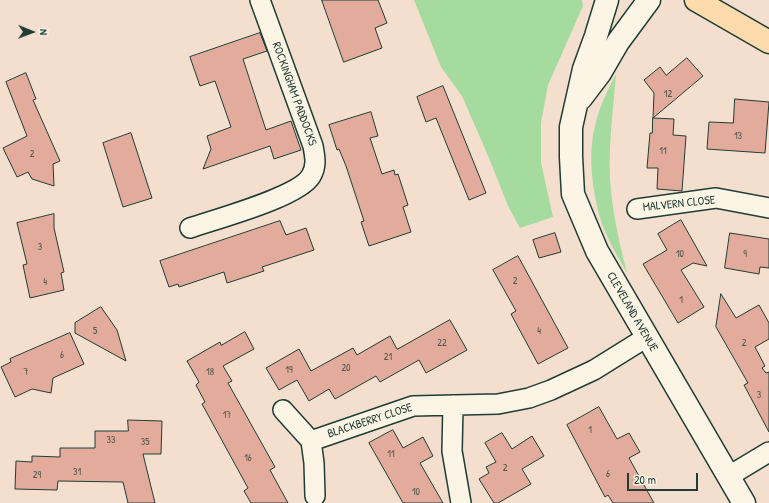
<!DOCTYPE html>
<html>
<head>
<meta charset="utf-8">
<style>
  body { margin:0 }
  #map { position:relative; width:769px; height:503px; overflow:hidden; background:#f4dfcf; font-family:"Patrick Hand",sans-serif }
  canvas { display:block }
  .north { position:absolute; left:12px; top:12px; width:40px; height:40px; -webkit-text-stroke:3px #fcf5e5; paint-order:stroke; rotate:91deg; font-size:11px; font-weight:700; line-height:16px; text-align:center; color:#1f3d34 }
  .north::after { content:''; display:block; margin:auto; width:14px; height:18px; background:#1f3d34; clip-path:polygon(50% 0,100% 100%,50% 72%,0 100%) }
  .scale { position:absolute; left:627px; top:473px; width:71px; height:18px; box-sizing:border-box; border:2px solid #1f3d34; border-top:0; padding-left:5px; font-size:12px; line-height:14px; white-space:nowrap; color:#1f3d34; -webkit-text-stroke:3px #fcf5e5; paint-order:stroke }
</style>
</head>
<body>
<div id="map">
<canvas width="769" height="503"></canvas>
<div class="north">N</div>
<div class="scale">20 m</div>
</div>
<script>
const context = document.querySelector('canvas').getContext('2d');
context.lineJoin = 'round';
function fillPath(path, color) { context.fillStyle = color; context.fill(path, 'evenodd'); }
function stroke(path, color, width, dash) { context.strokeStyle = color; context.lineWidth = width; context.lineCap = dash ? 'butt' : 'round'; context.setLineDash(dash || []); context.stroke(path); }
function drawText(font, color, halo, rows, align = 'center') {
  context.font = font + ' "Patrick Hand",sans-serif'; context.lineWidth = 4; context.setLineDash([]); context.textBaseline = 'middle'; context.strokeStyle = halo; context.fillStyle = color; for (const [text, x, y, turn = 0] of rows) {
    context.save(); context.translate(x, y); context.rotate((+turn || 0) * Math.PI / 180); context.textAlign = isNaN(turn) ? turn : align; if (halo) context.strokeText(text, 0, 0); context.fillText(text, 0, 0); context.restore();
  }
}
const green = new Path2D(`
  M414 0H582L583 6 548 85 541 123V163L553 217 520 228 508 206 489 158 462 96 441 67Z
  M616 74C613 113 607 153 611 191 614 219 620 246 627 273 619 259 610 244 604 229 593 200 587 156 595 126 599 108 607 91 616 74Z`);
const building = new Path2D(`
  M322 0H378L387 23 375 28 382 48 344 62Z
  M260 33 267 51 243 59 266 130 291 121 301 150 274 159 270 146 203 169 211 149 207 136 231 127 215 81 200 86 190 57Z
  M687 58 703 76 653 118 654 93 644 80 660 67 666 75Z
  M26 73 36 99 33 100 60 161 53 164 54 186 32 179 28 172 17 177 3 148 27 136 6 82Z
  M443 86 486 193 469 200 436 118 426 122 417 97Z
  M735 99 769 102 765 153 707 149 709 122 733 123Z
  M371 112 378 136 370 138 382 174 394 170 395 175 398 174 408 205 403 207 411 232 369 246 361 222 364 221 346 166 339 149 337 150 329 125Z
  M653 118 674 119 673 135 686 136 682 191 657 189 658 168H647L650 133H652Z
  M131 133 152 198 123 207 103 143Z
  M54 214V228L64 272 61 273 64 290 30 298 23 265 27 264 17 223Z
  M681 220 707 266 693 263 681 270 704 307 678 323 643 264 667 250 658 234Z
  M280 221 286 235 306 228 314 250 262 267 264 271 227 283 224 272 179 287 178 284 169 287 160 261Z
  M555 233 561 252 539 258 533 240Z
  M730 233 769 239V268L760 267 759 274 725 268Z
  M518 256 568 348 538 364 511 314 516 311 493 270Z
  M721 294 736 318 759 305 769 323V339L755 347 765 366 762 368 766 373 769 372V432L744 385 748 383 716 327Z
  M101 307 117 330 126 361 75 333V323Z
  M450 320 467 350 426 373 419 360 380 382 376 376 335 399 329 389 309 401 297 380 279 390 266 368 299 349 311 371 353 348 357 355 390 336 397 349Z
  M245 332 254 349 223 366 232 381 228 383 275 467 270 470 288 503H251L244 491 248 488 202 404 205 402 196 385 199 382 187 361 220 342 221 345Z
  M70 333 84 364 53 378 51 393 32 389 15 397 1 367 11 362 10 359Z
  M599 407 617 439 629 433 640 452 629 458 654 503H613L608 495 605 497 567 425Z
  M128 420 162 421 161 454H143L155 503H128L123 482 58 481 57 490 15 489 16 461 32 462V456L60 457V448H95V431H128Z
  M393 430 403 448 423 437 433 456 420 463 443 503H403L369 443Z
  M502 433 512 449 532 436 544 456 522 469 531 484 498 503H494L479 479 489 473 486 467 496 462 485 443Z`);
const minor = new Path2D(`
  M637 209 716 198 769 208
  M190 228C216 219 299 197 311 176 317 166 315 157 313 146L260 0
  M453 405 452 451 461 503
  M283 410 311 441
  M729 476 769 452
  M315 496 314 463 311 441 413 406 498 404 529 398 551 390 594 370 647 337`);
const tertiary = new Path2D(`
  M607 0 596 36 584 69 571 127V157L573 194 597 251 744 503
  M581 98 600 73 618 42 649 0`);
const primary = new Path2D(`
  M696 0 769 42`);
const numberNames = [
  ["12",668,94],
  ["13",738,136],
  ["11",663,151],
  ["2",32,154],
  ["3",40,247],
  ["10",680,254],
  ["9",745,254],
  ["2",515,281],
  ["4",45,282],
  ["1",681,300],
  ["5",95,331],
  ["4",539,331],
  ["22",442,343],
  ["2",744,343],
  ["6",62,355],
  ["21",388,357],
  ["20",346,368],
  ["19",289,370],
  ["7",26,372],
  ["18",210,372],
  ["3",759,395],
  ["17",227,415],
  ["1",590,430],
  ["33",111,440],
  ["35",145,442],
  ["11",391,454],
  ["16",248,458],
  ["2",505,468],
  ["31",77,472],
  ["6",608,474],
  ["29",37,475],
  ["10",416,492]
];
const streetNames = [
  ["ROCKINGHAM PADDOCKS",294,94,70],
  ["MALVERN CLOSE",679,204,-6],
  ["CLEVELAND AVENUE",632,312,60],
  ["BLACKBERRY CLOSE",370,421,-18]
];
fillPath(green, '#a5db9f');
fillPath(building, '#e3ab9b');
stroke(building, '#1f3d34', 1);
stroke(minor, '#1f3d34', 22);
stroke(tertiary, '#1f3d34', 25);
stroke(primary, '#1f3d34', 25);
stroke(minor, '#fcf5e5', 19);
stroke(tertiary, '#fcf5e5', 22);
stroke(primary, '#fedbac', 22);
drawText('10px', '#50584e', null, numberNames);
drawText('12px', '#1f3d34', '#fcf5e5', streetNames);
</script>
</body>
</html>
